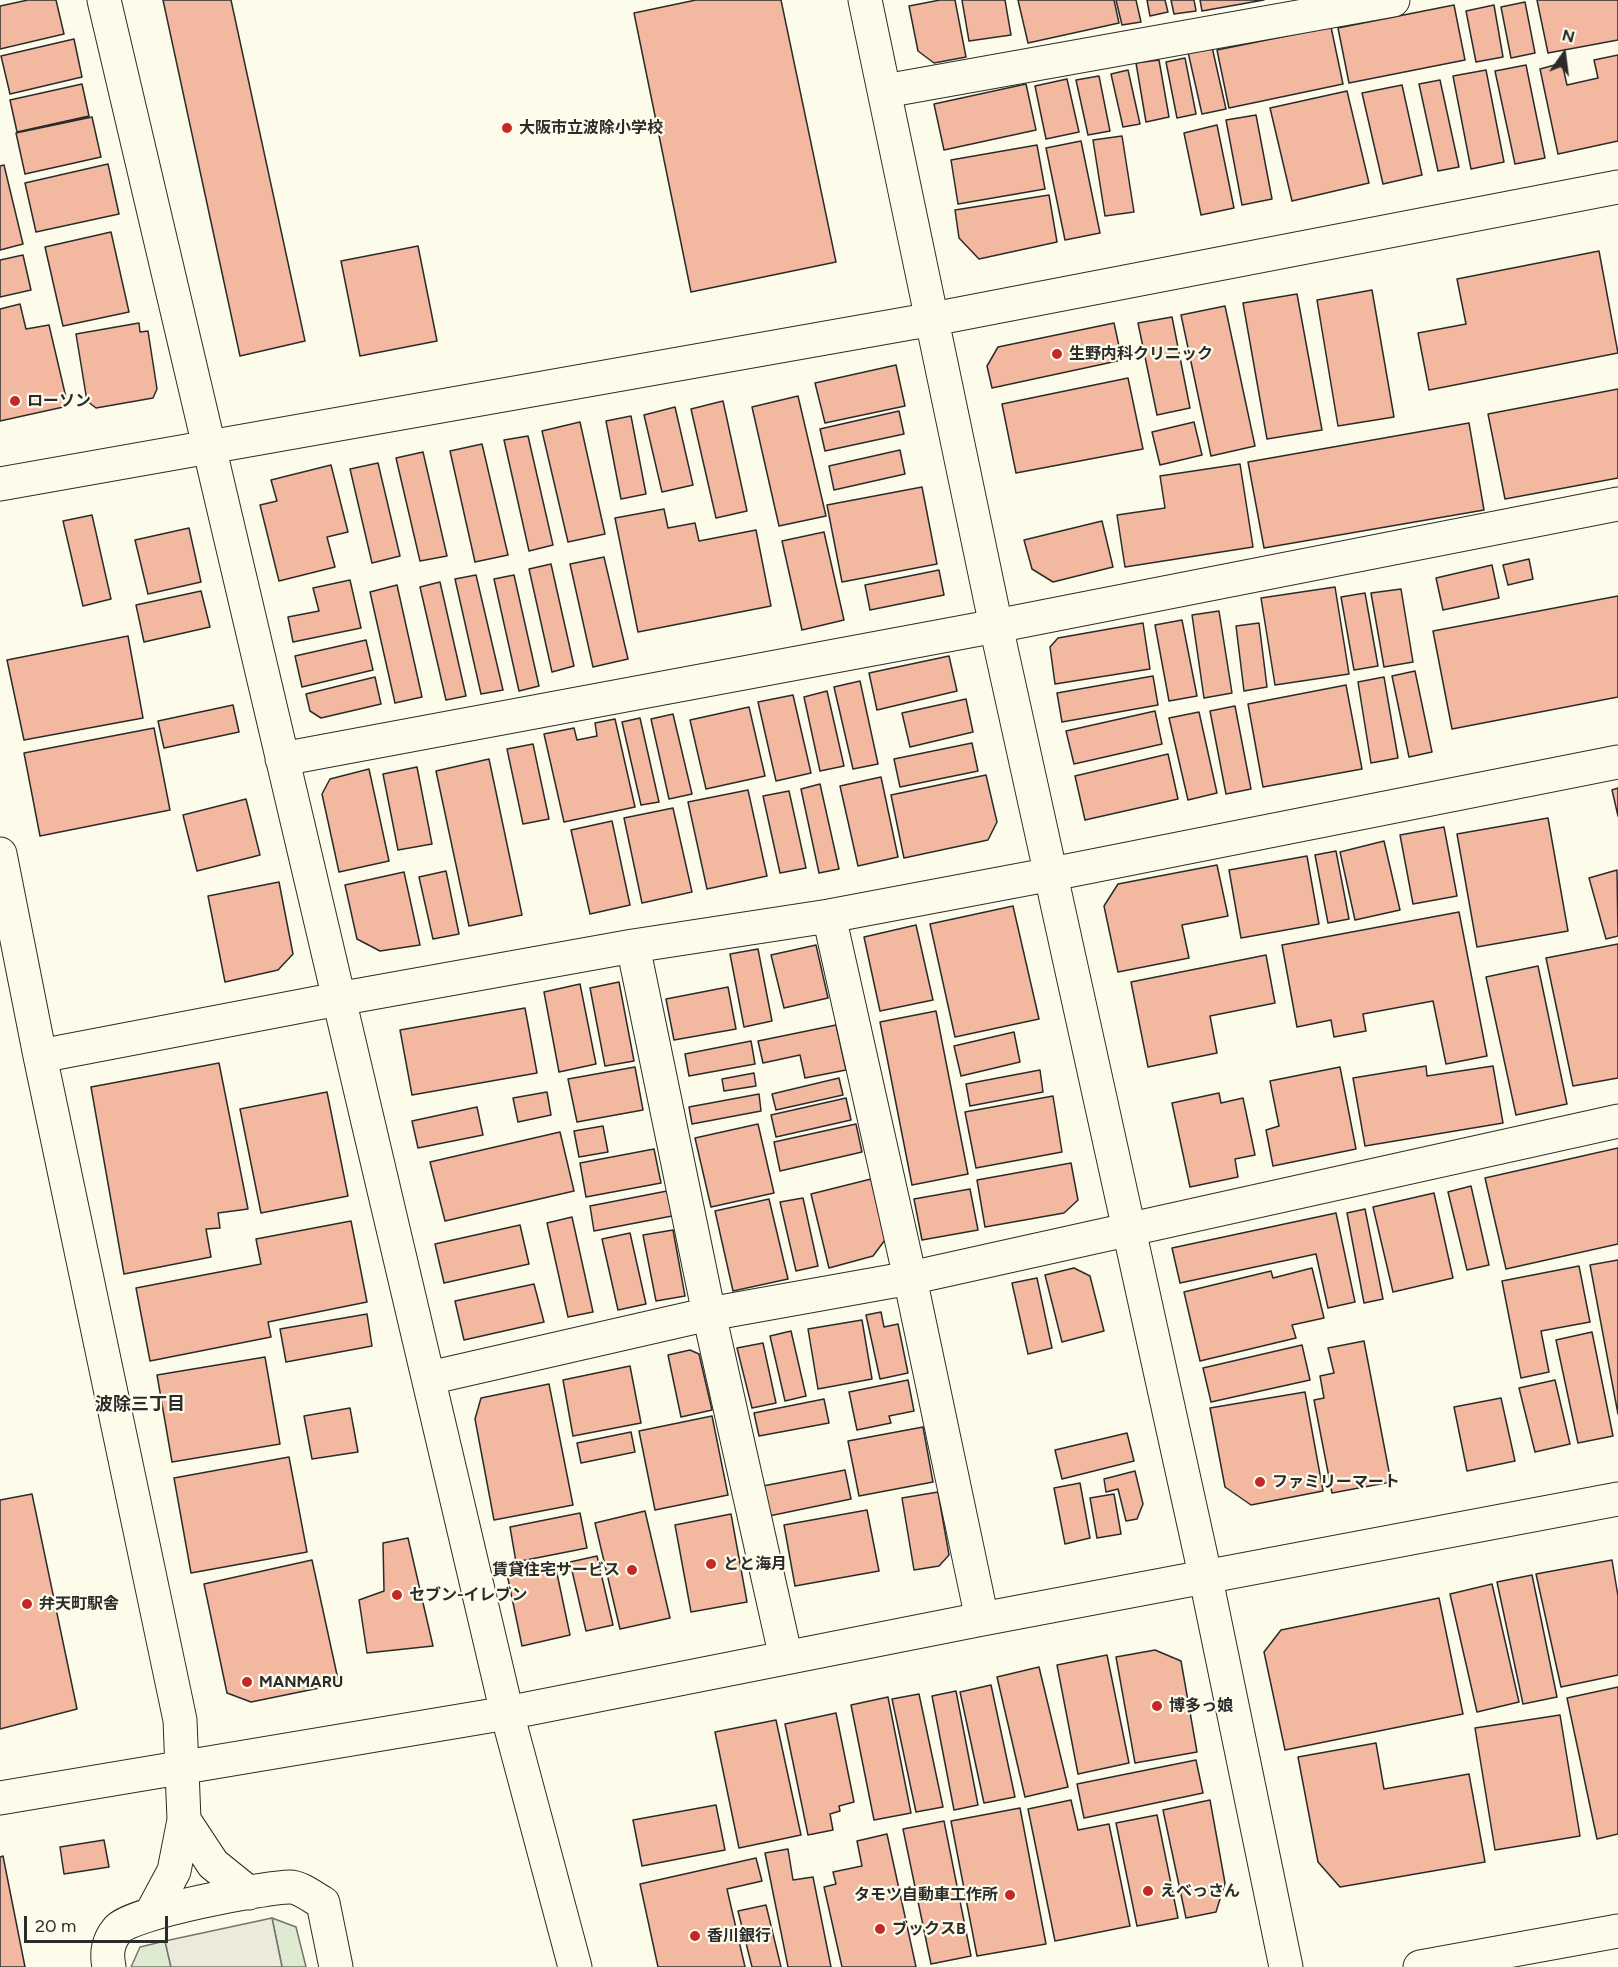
<!DOCTYPE html>
<html>
<head>
<meta charset="utf-8">
<style>
  body { margin:0 }
  #map { position:relative; width:1618px; height:1967px; overflow:hidden; background:#fdfbea; font-family:Figtree,sans-serif }
  canvas { display:block }
  .north { position:absolute; left:1534px; top:24px; width:60px; height:60px; -webkit-text-stroke:4px #fdfbea; paint-order:stroke; rotate:14deg; font-size:16px; font-weight:700; line-height:24px; text-align:center; color:#2b2b2b }
  .north::after { content:''; display:block; margin:auto; width:21px; height:27px; background:#2b2b2b; clip-path:polygon(50% 0,100% 100%,50% 72%,0 100%) }
  .scale { position:absolute; left:24px; top:1916px; width:144px; height:27px; box-sizing:border-box; border:3px solid #2b2b2b; border-top:0; padding-left:8px; font-size:18px; line-height:21px; white-space:nowrap; color:#2b2b2b; -webkit-text-stroke:4px #fdfbea; paint-order:stroke }
</style>
</head>
<body>
<div id="map">
<canvas width="1618" height="1967"></canvas>
<div class="north">N</div>
<div class="scale">20 m</div>
</div>
<script>
const context = document.querySelector('canvas').getContext('2d');
context.lineJoin = 'round';
function fillPath(path, color) { context.fillStyle = color; context.fill(path, 'evenodd'); }
function stroke(path, color, width, dash) { context.strokeStyle = color; context.lineWidth = width; context.lineCap = dash ? 'butt' : 'round'; context.setLineDash(dash || []); context.stroke(path); }
function drawText(font, color, halo, rows, align = 'center') {
  context.font = font + ' Figtree,"Noto Sans JP",sans-serif'; context.lineWidth = 4.5; context.setLineDash([]); context.textBaseline = 'middle'; context.strokeStyle = halo; context.fillStyle = color; for (const [text, x, y, turn = 0] of rows) {
    context.save(); context.translate(x, y); context.rotate((+turn || 0) * Math.PI / 180); context.textAlign = isNaN(turn) ? turn : align; if (halo) context.strokeText(text, 0, 0); context.fillText(text, 0, 0); context.restore();
  }
}
const green = new Path2D(`
  M272 1918 296 1927 306 1967H282Z
  M165 1941 171 1967H131L140 1947Z`);
const parking = new Path2D(`
  M272 1918 282 1967H171L165 1941Z`);
const building = new Path2D(`
  M28 0H56L64 34 0 49V6Z
  M163 0H231L305 341 240 356Z
  M696 0H781L836 262 691 292 634 13Z
  M940 0H955L966 57 934 63 918 51 909 6Z
  M962 0H1005L1011 35 969 41Z
  M1018 0H1114L1119 23 1028 43Z
  M1116 0H1136L1141 22 1122 25Z
  M1147 0H1165L1168 12 1150 16Z
  M1171 0H1194L1196 11 1174 14Z
  M1200 0H1264L1202 11Z
  M1537 0H1618V40L1548 53Z
  M1525 2 1535 53 1511 58 1501 7Z
  M1454 5 1465 60 1349 83 1338 28Z
  M1494 5 1503 57 1476 62 1466 11Z
  M1331 27 1343 84 1229 108 1217 50Z
  M74 39 82 77 10 94 1 56Z
  M1212 47 1226 109 1202 114 1188 52Z
  M1618 55V141L1558 154 1540 69 1562 63 1567 85 1598 78 1594 60Z
  M1185 58 1196 114 1177 118 1166 62Z
  M1159 60 1169 117 1146 122 1136 63Z
  M1526 65 1545 158 1515 164 1495 71Z
  M1128 70 1140 124 1123 127 1111 74Z
  M1486 70 1504 162 1471 169 1453 76Z
  M1099 76 1110 131 1088 135 1076 80Z
  M1067 79 1079 132 1046 139 1035 86Z
  M1440 80 1459 167 1438 171 1419 84Z
  M82 84 89 116 17 132 10 100Z
  M1026 84 1036 130 944 150 934 104Z
  M1402 85 1422 175 1383 184 1362 93Z
  M1347 91 1369 183 1292 201 1270 108Z
  M1256 115 1272 199 1242 205 1226 120Z
  M92 117 101 157 25 174 16 133Z
  M1217 125 1234 208 1201 215 1184 133Z
  M1122 136 1134 212 1105 216 1093 140Z
  M1081 141 1100 233 1065 240 1046 148Z
  M1037 145 1045 189 958 204 951 160Z
  M108 164 119 214 36 232 25 183Z
  M4 165 23 244 0 250V166Z
  M1049 195 1057 242 979 259 959 238 955 210Z
  M111 232 129 312 63 326 45 247Z
  M418 246 437 341 360 356 341 261Z
  M1599 251 1618 353 1429 390 1418 333 1466 324 1457 279Z
  M23 255 31 290 0 297V260Z
  M1372 290 1394 417 1338 426 1317 300Z
  M1297 294 1322 430 1267 439 1243 303Z
  M20 304 26 329 49 325 68 406 0 421V309Z
  M1225 306 1255 446 1211 456 1181 315Z
  M1172 317 1190 408 1157 415 1138 323Z
  M139 323 140 332 148 331 157 389 153 398 96 408 87 401 76 334Z
  M1114 323 1122 360 992 388 987 366 998 347Z
  M896 365 905 406 825 423 815 383Z
  M1128 378 1143 449 1016 473 1002 404Z
  M1618 389V478L1505 499 1488 414Z
  M798 396 826 516 779 526 752 407Z
  M723 401 747 511 716 518 691 409Z
  M675 407 693 485 662 492 644 415Z
  M899 411 904 434 825 451 820 429Z
  M631 416 646 494 621 499 606 421Z
  M580 422 605 534 568 542 542 431Z
  M1194 422 1202 455 1160 465 1152 432Z
  M1469 423 1484 510 1264 548 1248 462Z
  M528 436 553 545 529 551 504 440Z
  M482 444 508 555 475 562 450 451Z
  M900 450 905 474 834 490 829 466Z
  M423 452 447 556 420 561 396 458Z
  M378 463 400 556 372 563 350 469Z
  M1240 464 1253 547 1125 567 1117 515 1165 508 1160 476Z
  M331 465 348 532 327 537 335 567 279 581 260 505 277 501 271 480Z
  M922 487 937 564 842 582 827 505Z
  M664 509 668 528 695 523 699 541 756 530 771 606 638 632 615 518Z
  M92 515 111 599 83 606 63 521Z
  M1102 521 1113 567 1053 582 1032 569 1024 540Z
  M189 528 201 582 148 594 135 540Z
  M824 532 844 620 802 630 782 541Z
  M604 557 628 659 593 667 570 564Z
  M1529 559 1533 579 1508 585 1503 565Z
  M551 564 574 666 552 672 529 569Z
  M1492 565 1499 598 1443 610 1436 578Z
  M939 570 944 595 870 610 865 585Z
  M476 575 503 690 481 694 455 579Z
  M514 575 539 686 519 691 494 579Z
  M350 580 361 628 293 642 288 617 319 611 313 588Z
  M440 582 466 696 446 700 420 587Z
  M397 585 422 697 395 703 370 592Z
  M1335 587 1349 674 1275 685 1261 598Z
  M1401 589 1413 662 1384 667 1371 593Z
  M201 591 210 627 144 642 136 605Z
  M1365 593 1378 666 1354 670 1341 597Z
  M1618 596V697L1452 729 1433 631Z
  M1219 611 1232 693 1204 698 1192 615Z
  M1182 620 1197 696 1169 701 1155 625Z
  M1143 623 1150 669 1055 684 1050 647 1058 638Z
  M1259 623 1267 687 1244 691 1236 626Z
  M128 636 143 718 24 740 7 660Z
  M366 640 373 670 302 687 295 656Z
  M949 656 957 691 877 710 869 673Z
  M1415 671 1432 752 1409 757 1392 676Z
  M1153 676 1158 705 1062 722 1057 693Z
  M375 677 381 704 321 718 310 711 306 694Z
  M1384 677 1398 758 1371 763 1358 682Z
  M860 681 878 764 853 769 834 687Z
  M1346 685 1362 769 1263 787 1248 704Z
  M827 691 844 766 820 771 804 697Z
  M793 695 811 773 776 781 758 702Z
  M966 699 973 732 910 747 902 713Z
  M233 705 239 732 164 748 158 721Z
  M1235 706 1251 789 1226 794 1210 711Z
  M749 707 765 776 706 789 690 720Z
  M1155 711 1162 744 1074 764 1066 731Z
  M1199 712 1217 793 1188 800 1169 718Z
  M673 714 692 794 669 799 651 719Z
  M640 718 659 802 641 805 622 722Z
  M615 719 635 807 564 822 544 734 574 728 577 740 597 736 595 723Z
  M154 728 170 810 40 836 24 753Z
  M972 743 978 771 900 787 894 759Z
  M533 744 549 819 523 824 507 749Z
  M1168 754 1178 799 1085 820 1075 776Z
  M489 759 522 915 469 926 436 771Z
  M417 767 432 844 398 850 383 774Z
  M369 769 389 861 339 872 322 794 330 779Z
  M986 775 997 822 988 840 904 858 891 795Z
  M881 777 898 857 858 866 840 786Z
  M820 784 839 869 819 873 801 789Z
  M1618 788V816L1612 790Z
  M748 790 767 876 707 889 688 802Z
  M789 791 806 868 780 873 763 796Z
  M246 799 260 855 197 871 183 815Z
  M673 808 692 892 642 903 624 818Z
  M1548 818 1568 931 1477 947 1457 834Z
  M612 821 630 905 590 914 571 830Z
  M1444 827 1457 896 1413 904 1400 835Z
  M1384 841 1400 910 1355 920 1340 852Z
  M1336 851 1349 919 1328 923 1315 855Z
  M1307 856 1319 924 1241 938 1229 870Z
  M1217 865 1228 916 1182 925 1189 958 1118 972 1104 906 1118 884Z
  M1617 870 1618 936 1606 939 1589 878Z
  M446 871 459 934 433 939 419 877Z
  M404 872 420 945 380 951 357 939 345 885Z
  M279 882 293 954 278 970 225 982 208 896Z
  M1013 906 1039 1019 955 1037 930 924Z
  M1459 912 1487 1056 1446 1064 1433 1001 1363 1014 1366 1031 1334 1037 1331 1020 1297 1027 1282 945Z
  M916 925 933 1000 880 1011 864 937Z
  M1618 944V1078L1573 1086 1546 958Z
  M816 945 828 998 784 1008 771 955Z
  M758 949 772 1021 744 1027 730 954Z
  M1266 955 1275 1003 1210 1016 1217 1053 1148 1067 1131 982Z
  M1538 966 1567 1104 1516 1115 1486 977Z
  M619 982 634 1061 605 1066 590 988Z
  M580 984 596 1064 559 1072 544 992Z
  M728 987 736 1029 674 1040 666 999Z
  M525 1008 537 1073 412 1095 400 1030Z
  M936 1011 968 1174 912 1185 880 1022Z
  M836 1025 846 1070 805 1078 800 1055 763 1063 758 1041Z
  M1014 1032 1020 1062 961 1076 954 1046Z
  M751 1041 755 1064 689 1076 685 1054Z
  M219 1063 248 1209 218 1213 220 1228 206 1229 211 1257 124 1274 91 1087Z
  M1426 1066 1427 1076 1493 1066 1503 1123 1365 1146 1353 1078Z
  M635 1067 643 1110 577 1122 568 1079Z
  M1340 1067 1356 1149 1273 1166 1266 1130 1279 1126 1270 1081Z
  M1040 1070 1043 1092 970 1106 966 1084Z
  M754 1073 756 1086 724 1091 722 1079Z
  M839 1078 843 1095 776 1110 772 1094Z
  M327 1092 348 1196 261 1213 240 1109Z
  M547 1092 551 1115 518 1122 513 1098Z
  M1219 1093 1221 1103 1243 1098 1255 1155 1235 1159 1238 1177 1190 1187 1172 1103Z
  M759 1094 761 1111 692 1124 689 1107Z
  M1053 1096 1062 1152 976 1168 965 1112Z
  M846 1098 851 1120 776 1137 771 1115Z
  M477 1107 483 1135 418 1148 412 1121Z
  M758 1124 774 1193 711 1207 695 1138Z
  M856 1124 862 1152 780 1171 774 1142Z
  M603 1126 608 1152 579 1157 574 1131Z
  M560 1132 574 1191 445 1221 430 1162Z
  M1618 1148V1244L1506 1269 1485 1178Z
  M654 1149 661 1183 586 1197 580 1163Z
  M1071 1163 1078 1200 1064 1213 985 1227 977 1180Z
  M871 1179 885 1240 873 1256 829 1268 811 1194Z
  M1471 1186 1489 1265 1467 1270 1448 1192Z
  M970 1189 978 1230 922 1240 914 1199Z
  M667 1191 672 1216 594 1231 590 1206Z
  M1434 1193 1453 1278 1393 1292 1373 1207Z
  M803 1198 818 1266 796 1271 780 1202Z
  M769 1199 788 1279 733 1291 715 1211Z
  M1365 1209 1383 1299 1364 1303 1347 1213Z
  M1336 1213 1355 1302 1328 1308 1316 1254 1180 1283 1172 1248Z
  M572 1217 593 1312 568 1317 547 1223Z
  M351 1221 367 1302 268 1322 271 1337 150 1361 136 1288 261 1264 256 1239Z
  M520 1225 529 1264 444 1283 435 1244Z
  M673 1230 685 1296 656 1301 643 1235Z
  M630 1233 646 1304 618 1310 602 1239Z
  M1618 1260V1414L1590 1265Z
  M1579 1266 1590 1322 1541 1331 1549 1372 1521 1378 1502 1281Z
  M1074 1268 1090 1276 1104 1331 1062 1342 1045 1275Z
  M1312 1268 1324 1318 1292 1325 1296 1338 1200 1361 1184 1292 1271 1271 1273 1278Z
  M1037 1278 1052 1348 1028 1354 1012 1283Z
  M534 1284 544 1322 464 1340 455 1301Z
  M881 1312 884 1327 898 1324 908 1373 880 1379 866 1315Z
  M367 1314 372 1346 286 1362 280 1329Z
  M862 1320 872 1379 818 1389 808 1329Z
  M791 1331 806 1396 785 1401 770 1336Z
  M1592 1332 1613 1436 1578 1443 1556 1340Z
  M1364 1341 1391 1482 1332 1493 1314 1400 1324 1398 1320 1376 1334 1373 1328 1348Z
  M763 1343 776 1403 752 1408 737 1348Z
  M1302 1345 1310 1380 1211 1402 1203 1368Z
  M690 1350 699 1354 712 1410 681 1417 668 1355Z
  M265 1357 280 1444 172 1462 157 1375Z
  M630 1366 641 1423 573 1436 563 1380Z
  M908 1380 914 1411 889 1416 891 1423 857 1430 849 1392Z
  M1555 1380 1570 1444 1535 1452 1519 1388Z
  M549 1384 573 1505 494 1520 475 1419 481 1398Z
  M1305 1392 1323 1491 1251 1505 1225 1487 1210 1408Z
  M1501 1398 1515 1461 1467 1471 1454 1407Z
  M824 1399 829 1423 759 1436 754 1413Z
  M350 1408 358 1452 312 1459 304 1416Z
  M712 1416 728 1495 655 1510 639 1431Z
  M923 1427 933 1482 859 1496 848 1441Z
  M631 1432 635 1452 581 1463 577 1443Z
  M1127 1433 1134 1461 1062 1479 1055 1450Z
  M289 1457 307 1552 191 1573 174 1478Z
  M845 1470 851 1499 769 1516 763 1486Z
  M1135 1471 1143 1504 1137 1519 1126 1521 1118 1489 1106 1492 1104 1479Z
  M1080 1483 1090 1538 1065 1544 1054 1488Z
  M938 1492 949 1555 939 1566 914 1570 902 1498Z
  M32 1494 77 1709 0 1729V1500Z
  M1114 1494 1121 1534 1097 1538 1090 1498Z
  M867 1510 879 1571 795 1586 784 1525Z
  M645 1511 670 1618 620 1629 595 1523Z
  M580 1513 587 1548 516 1562 510 1527Z
  M731 1514 747 1602 691 1612 675 1525Z
  M408 1538 433 1646 367 1653 359 1600 384 1591 383 1543Z
  M597 1556 613 1625 586 1631 570 1562Z
  M312 1560 339 1684 251 1702 227 1693 204 1584Z
  M1612 1560 1618 1596V1675L1561 1687 1536 1574Z
  M555 1564 570 1635 522 1646 507 1574Z
  M1532 1575 1557 1697 1523 1704 1497 1582Z
  M1492 1584 1519 1702 1477 1712 1450 1594Z
  M1439 1598 1463 1714 1285 1750 1264 1652 1281 1630Z
  M1155 1650 1181 1661 1197 1752 1135 1763 1116 1657Z
  M1107 1655 1129 1763 1078 1774 1057 1665Z
  M1039 1667 1068 1787 1025 1797 997 1677Z
  M991 1685 1015 1797 984 1803 960 1692Z
  M1618 1687V1834L1597 1839 1567 1698Z
  M956 1691 978 1805 954 1810 932 1696Z
  M919 1694 943 1807 916 1812 892 1699Z
  M888 1697 911 1813 874 1820 851 1705Z
  M836 1713 854 1802 839 1806 840 1811 830 1814 833 1830 808 1835 785 1724Z
  M1560 1715 1580 1836 1495 1850 1475 1728Z
  M776 1720 801 1835 739 1848 715 1732Z
  M1376 1743 1384 1789 1469 1774 1485 1862 1340 1887 1318 1862 1298 1757Z
  M1196 1760 1203 1793 1084 1818 1077 1784Z
  M1071 1800 1078 1830 1109 1824 1130 1926 1055 1941 1028 1809Z
  M1210 1800 1225 1883 1216 1912 1186 1918 1163 1810Z
  M716 1805 725 1850 642 1866 633 1820Z
  M1020 1808 1046 1944 977 1956 951 1821Z
  M1157 1815 1178 1918 1137 1926 1116 1823Z
  M944 1821 971 1956 931 1964 903 1829Z
  M887 1834 916 1967H842L824 1887 836 1884 833 1872 862 1866 857 1841Z
  M104 1840 109 1867 64 1874 60 1847Z
  M788 1849 793 1880 813 1877 831 1967H788L765 1853Z
  M3 1856 25 1967H0V1857Z
  M756 1858 762 1881 727 1889 745 1967H658L640 1884Z
  M766 1905 781 1967H752L738 1911Z`);
const minor = new Path2D(`
  M104 0 507 1713 575 1967
  M865 0 996 626 1206 1579 1286 1967
  M885 91 1393 0
  M0 484 933 319 1618 187
  M282 759 996 626 1618 504
  M0 854 40 1056 180 1720 184 1820 174 1871 151 1914
  M829 916 910 1278 982 1619
  M633 946 709 1314 786 1658
  M40 1056 338 999 633 946 829 916 1052 874 1618 762
  M429 1378 709 1314 910 1278 1618 1121
  M0 1798 507 1713 982 1619 1618 1499
  M184 1820 213 1864 249 1893
  M109 1967C106 1952 108 1941 118 1929 130 1913 266 1887 290 1887 300 1887 314 1898 323 1903L336 1967
  M1420 1967 1618 1931`);
const markers = [
  [507,128,6,"#c62828"],
  [1057,354,6,"#c62828"],
  [15,401,6,"#c62828"],
  [1260,1482,6,"#c62828"],
  [711,1564,6,"#c62828"],
  [632,1570,6,"#c62828"],
  [397,1595,6,"#c62828"],
  [27,1604,6,"#c62828"],
  [247,1682,6,"#c62828"],
  [1157,1706,6,"#c62828"],
  [1148,1891,6,"#c62828"],
  [1010,1895,6,"#c62828"],
  [880,1929,6,"#c62828"],
  [695,1936,6,"#c62828"]
];
const poiNames = [
  ["大阪市立波除小学校",519,128],
  ["生野内科クリニック",1069,354],
  ["ローソン",27,401],
  ["ファミリーマート",1272,1482],
  ["とと海月",723,1564],
  ["賃貸住宅サービス",620,1570,"right"],
  ["セブン-イレブン",409,1595],
  ["弁天町駅舎",39,1604],
  ["MANMARU",259,1682],
  ["博多っ娘",1169,1706],
  ["えべっさん",1160,1891],
  ["タモツ自動車工作所",998,1895,"right"],
  ["ブックスB",892,1929],
  ["香川銀行",707,1936]
];
const neighbourhoodNames = [
  ["波除三丁目",140,1405]
];
fillPath(green, '#deebd1');
stroke(green, '#74746e', 1.5);
fillPath(parking, '#eceadb');
stroke(parking, '#74746e', 1.5);
fillPath(building, '#f2b8a0');
stroke(building, '#2b2b2b', 1.5);
stroke(minor, '#2b2b2b', 35);
stroke(minor, '#fdfbea', 33);
for (const [x, y, r, color] of markers) { const dot = new Path2D(); dot.arc(x, y, r, 0, 2 * Math.PI); context.fillStyle = color; context.fill(dot); stroke(dot, '#fdfbea', 2); }
drawText('bold 16px', '#2b2b2b', '#fdfbea', poiNames, 'left');
drawText('bold 18px', '#2b2b2b', '#fdfbea', neighbourhoodNames);
</script>
</body>
</html>
